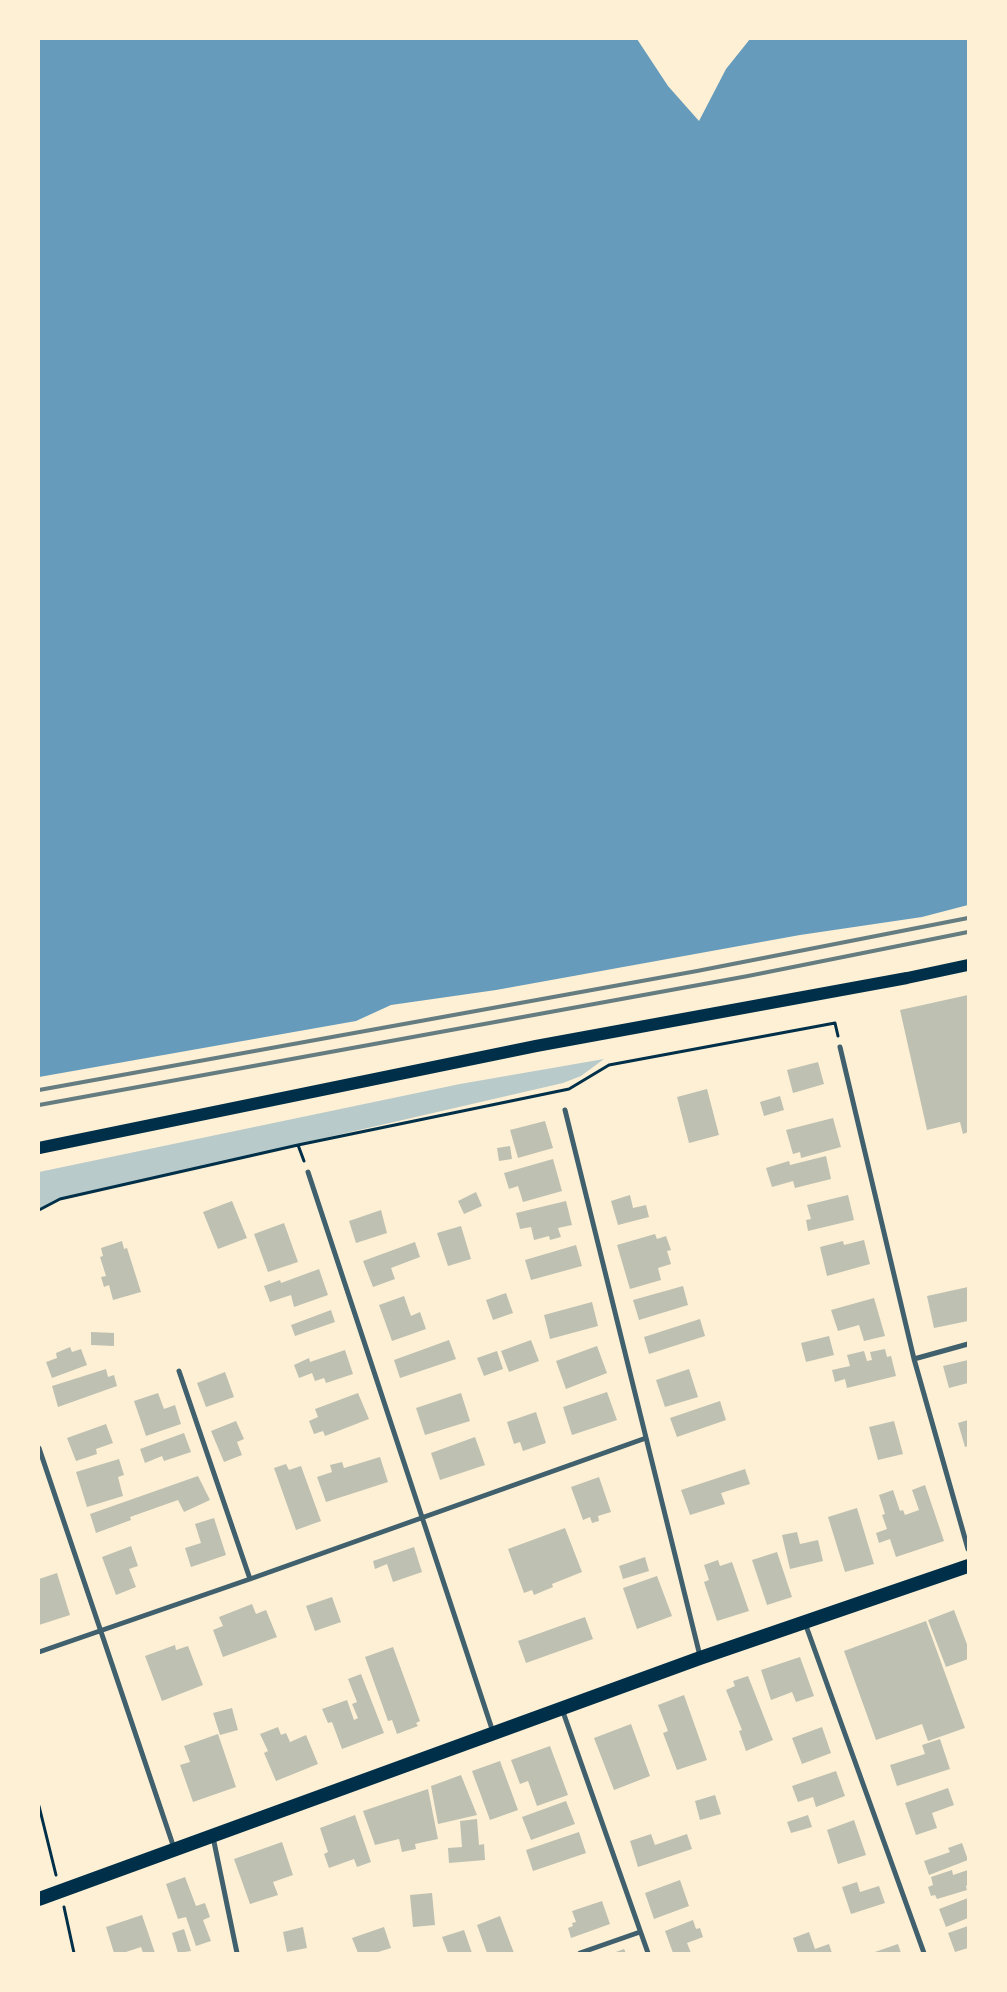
<!DOCTYPE html>
<html>
<head>
<meta charset="utf-8">
<style>
  body { margin:0 }
  #map { position:relative; width:1007px; height:1992px; overflow:hidden; background:#fdf0d5; font-family:"Exo 2",sans-serif }
  canvas { display:block }
  .frame { position:absolute; inset:0; border:40px solid #fdf0d5; pointer-events:none }
</style>
</head>
<body>
<div id="map">
<canvas width="1007" height="1992"></canvas>
<div class="frame"></div>
</div>
<script>
const context = document.querySelector('canvas').getContext('2d');
context.lineJoin = 'round';
function fillPath(path, color) { context.fillStyle = color; context.fill(path, 'evenodd'); }
function stroke(path, color, width, dash) { context.strokeStyle = color; context.lineWidth = width; context.lineCap = dash ? 'butt' : 'round'; context.setLineDash(dash || []); context.stroke(path); }
const green = new Path2D(`
  M604 1059 581 1076 563 1083 60 1199 39 1210V1172L460 1084Z`);
const water = new Path2D(`
  M39 39H637L668 86 699 121 726 69 750 39H968V905L922 917 800 935 496 990 391 1005 356 1021 39 1077Z`);
const building = new Path2D(`
  M968 995V1132L963 1134 960 1122 927 1130 900 1010Z
  M818 1062 824 1084 793 1093 787 1070Z
  M707 1089 719 1135 689 1143 677 1097Z
  M780 1096 784 1110 764 1116 760 1102Z
  M833 1118 841 1147 801 1158 800 1152 793 1154 786 1130Z
  M545 1121 553 1148 518 1158 510 1130Z
  M510 1146 512 1159 499 1161 497 1148Z
  M826 1156 831 1179 795 1188 793 1181 772 1187 766 1168 789 1161 790 1165Z
  M553 1159 562 1191 523 1202 518 1186 509 1189 504 1173Z
  M476 1192 482 1206 464 1214 458 1201Z
  M630 1195 633 1208 646 1205 649 1217 618 1225 611 1201Z
  M848 1195 854 1220 808 1231 806 1220 811 1219 807 1205Z
  M232 1201 247 1238 218 1249 203 1212Z
  M566 1201 572 1225 558 1228 561 1237 550 1240 549 1236 534 1240 531 1227 520 1229 516 1213Z
  M381 1210 387 1233 356 1243 349 1221Z
  M284 1223 298 1262 268 1272 254 1234Z
  M461 1226 471 1259 448 1266 437 1233Z
  M655 1234 657 1239 666 1236 671 1250 667 1251 671 1264 658 1268 661 1280 630 1289 617 1245Z
  M864 1240 870 1264 827 1276 820 1247 843 1241 844 1245Z
  M122 1241 124 1249 127 1248 141 1292 113 1300 109 1285 104 1287 101 1277 106 1276 100 1257 103 1256 101 1248Z
  M415 1242 420 1257 391 1268 395 1279 373 1287 363 1261Z
  M576 1245 582 1266 531 1280 525 1260Z
  M319 1269 328 1295 294 1307 291 1295 270 1302 264 1286 280 1280 281 1283Z
  M683 1286 688 1305 639 1320 633 1300Z
  M968 1287V1321L934 1328 927 1296Z
  M506 1293 513 1313 493 1320 486 1300Z
  M404 1296 411 1316 420 1312 426 1329 392 1341 379 1305Z
  M874 1298 885 1336 864 1341 859 1325 838 1331 831 1310Z
  M592 1302 598 1326 550 1339 544 1315Z
  M331 1310 335 1322 295 1336 291 1325Z
  M700 1319 705 1336 649 1354 644 1337Z
  M91 1332 114 1333V1346L91 1345Z
  M829 1336 834 1355 806 1362 801 1343Z
  M449 1340 456 1359 400 1378 394 1360Z
  M531 1340 539 1361 509 1372 501 1351Z
  M597 1346 607 1373 566 1389 556 1361Z
  M70 1347 72 1352 81 1349 87 1365 52 1378 46 1362 57 1358 56 1353Z
  M885 1349 887 1357 891 1356 896 1376 847 1388 845 1379 835 1382 832 1370 850 1366 847 1355 864 1351 867 1361 872 1360 870 1352Z
  M345 1350 353 1374 326 1383 324 1378 315 1381 312 1373 299 1378 294 1365 309 1358 310 1362Z
  M497 1351 503 1369 484 1376 477 1358Z
  M968 1360V1383L949 1388 943 1366Z
  M106 1369 108 1377 114 1375 117 1386 58 1407 52 1386Z
  M689 1369 698 1397 665 1407 656 1380Z
  M225 1372 234 1397 206 1407 197 1383Z
  M607 1392 617 1420 572 1435 563 1407Z
  M158 1393 164 1409 175 1405 181 1424 146 1436 134 1401Z
  M358 1393 369 1419 325 1436 323 1431 314 1434 309 1421 318 1417 315 1409Z
  M461 1393 470 1421 425 1435 416 1408Z
  M720 1401 726 1420 677 1437 670 1418Z
  M536 1412 546 1443 523 1451 520 1442 514 1444 507 1422Z
  M968 1420V1446L965 1447 958 1423Z
  M236 1421 244 1439 237 1442 242 1455 224 1462 211 1431Z
  M894 1421 903 1454 878 1460 869 1427Z
  M106 1424 113 1443 96 1449 97 1454 76 1461 67 1438Z
  M184 1433 191 1452 164 1461 162 1456 145 1463 140 1449Z
  M475 1437 485 1465 440 1480 431 1453Z
  M380 1457 388 1482 326 1502 317 1477 332 1472 330 1465 342 1462 344 1468Z
  M119 1459 124 1475 118 1477 123 1496 87 1507 76 1472Z
  M286 1464 289 1470 301 1466 321 1521 296 1530 274 1468Z
  M745 1469 750 1484 721 1493 725 1504 690 1515 681 1490Z
  M198 1476 210 1500 184 1512 178 1500 130 1517 131 1520 96 1533 90 1514Z
  M599 1477 611 1512 598 1516 599 1521 592 1523 590 1517 583 1520 571 1487Z
  M925 1485 944 1541 896 1557 890 1539 879 1543 876 1533 887 1529 882 1515 885 1514 879 1495 893 1490 900 1511 903 1510 905 1515 919 1510 912 1490Z
  M857 1508 874 1564 845 1572 828 1517Z
  M214 1518 226 1555 191 1567 185 1548 201 1543 195 1524Z
  M565 1528 582 1572 552 1584 553 1587 534 1595 532 1590 524 1593 508 1549Z
  M797 1532 800 1544 818 1540 823 1561 790 1569 782 1535Z
  M131 1546 138 1566 129 1569 136 1587 116 1595 102 1557Z
  M414 1547 422 1572 393 1582 387 1564 375 1569 373 1561Z
  M777 1552 792 1597 767 1605 752 1560Z
  M645 1557 649 1571 623 1579 619 1566Z
  M718 1560 720 1566 732 1562 749 1611 717 1621 704 1582 709 1580 704 1565Z
  M57 1573 70 1615 39 1625V1579Z
  M657 1576 672 1616 637 1629 623 1588Z
  M332 1597 341 1622 315 1631 306 1606Z
  M252 1604 256 1614 266 1610 277 1637 223 1657 213 1630 223 1626 219 1617Z
  M954 1610 968 1647V1659L946 1667 928 1620Z
  M585 1617 593 1639 526 1663 518 1641Z
  M926 1621 965 1728 928 1741 922 1724 876 1740 844 1651Z
  M175 1645 176 1650 188 1646 203 1685 162 1701 145 1656Z
  M393 1647 420 1721 416 1723 418 1726 397 1734 392 1720 388 1721 365 1657Z
  M800 1657 814 1696 796 1702 792 1692 771 1700 761 1670Z
  M361 1674 384 1733 342 1749 332 1722 328 1723 322 1709 347 1700 354 1720 358 1718 352 1704 357 1702 348 1679Z
  M748 1676 773 1740 746 1751 739 1731 742 1730 726 1690 735 1686 733 1681Z
  M684 1695 707 1760 677 1770 663 1733 668 1731 658 1705Z
  M232 1708 238 1730 220 1735 213 1713Z
  M631 1724 650 1776 614 1790 594 1738Z
  M278 1727 281 1735 286 1733 290 1742 306 1735 318 1764 276 1781 264 1753 268 1751 260 1734Z
  M822 1727 831 1753 802 1764 792 1738Z
  M218 1734 236 1787 193 1802 180 1765 190 1762 184 1746Z
  M940 1739 950 1769 897 1786 890 1765 925 1754 922 1745Z
  M550 1746 568 1795 537 1806 528 1781 520 1784 511 1760Z
  M500 1761 518 1810 490 1820 472 1771Z
  M836 1771 845 1796 816 1807 813 1797 798 1802 792 1786Z
  M461 1775 477 1815 438 1824 431 1786Z
  M948 1788 954 1805 932 1813 937 1828 916 1835 905 1803Z
  M428 1789 438 1839 415 1844 416 1849 402 1852 399 1839 375 1845 363 1811Z
  M715 1795 721 1814 700 1820 695 1801Z
  M566 1801 575 1824 531 1840 522 1817Z
  M355 1815 371 1862 357 1867 354 1859 329 1868 324 1854 328 1852 320 1828Z
  M808 1815 812 1827 791 1833 787 1822Z
  M477 1819 479 1845 484 1844 485 1860 449 1863 448 1848 462 1847 460 1821Z
  M854 1820 866 1855 838 1864 827 1830Z
  M579 1832 586 1853 533 1871 526 1850Z
  M651 1834 655 1845 687 1834 692 1849 638 1867 630 1841Z
  M282 1842 293 1875 273 1882 278 1895 250 1904 234 1859Z
  M962 1843 968 1860 929 1875 924 1861 950 1852 948 1848Z
  M952 1870 953 1875 968 1870V1885L966 1886 967 1890 937 1899 935 1895 931 1896 928 1887 933 1885 931 1877Z
  M185 1877 196 1906 205 1903 210 1917 203 1920 211 1941 196 1946 186 1917 178 1919 166 1884Z
  M680 1880 689 1906 654 1919 645 1893Z
  M857 1882 860 1892 879 1886 885 1903 851 1914 842 1887Z
  M432 1893 435 1925 413 1927 410 1895Z
  M968 1898V1918L946 1927 939 1909Z
  M602 1901 610 1924 571 1938 568 1928 573 1926 572 1923 576 1922 572 1911Z
  M142 1915 155 1953H143L141 1947 123 1953H114L106 1927Z
  M500 1916 514 1953H487L477 1925Z
  M693 1920 696 1929 700 1928 703 1937 687 1943 691 1953H673L665 1931Z
  M968 1926V1948L955 1952 948 1933Z
  M303 1927 307 1948 287 1952 283 1932Z
  M384 1927 391 1948 375 1953H358L352 1938Z
  M184 1929 191 1951 178 1953 172 1933Z
  M464 1930 472 1953H448L442 1937Z
  M809 1932 815 1949 829 1944 832 1953H798L793 1938Z
  M898 1944 901 1953H872Z
  M624 1949 626 1953H613Z`);
const path = new Path2D(`
  M298 1145 304 1161
  M39 1210 60 1199 298 1145 569 1089 609 1065 835 1023 838 1036
  M39 1806 56 1875
  M64 1907 74 1953`);
const minor = new Path2D(`
  M840 1047 914 1359 968 1549
  M565 1110 700 1656
  M308 1172 493 1732
  M914 1359 968 1344
  M179 1371 250 1579
  M39 1448 174 1848
  M805 1623 924 1953
  M39 1652 250 1579 646 1438
  M562 1709 648 1953
  M213 1837 237 1953
  M580 1953 640 1932`);
const primary = new Path2D(`
  M39 1148 536 1046 907 978 968 965`);
const trunk = new Path2D(`
  M39 1899 700 1658 968 1566`);
const rail = new Path2D(`
  M39 1090 697 971 968 918
  M39 1105 748 976 968 932`);
fillPath(green, '#b9caca');
fillPath(water, '#669bbc');
fillPath(building, '#bec0b2');
stroke(path, '#003049', 3);
stroke(minor, '#3f606c', 5);
stroke(primary, '#003049', 12);
stroke(trunk, '#003049', 14);
stroke(rail, '#657d81', 4);
</script>
</body>
</html>
